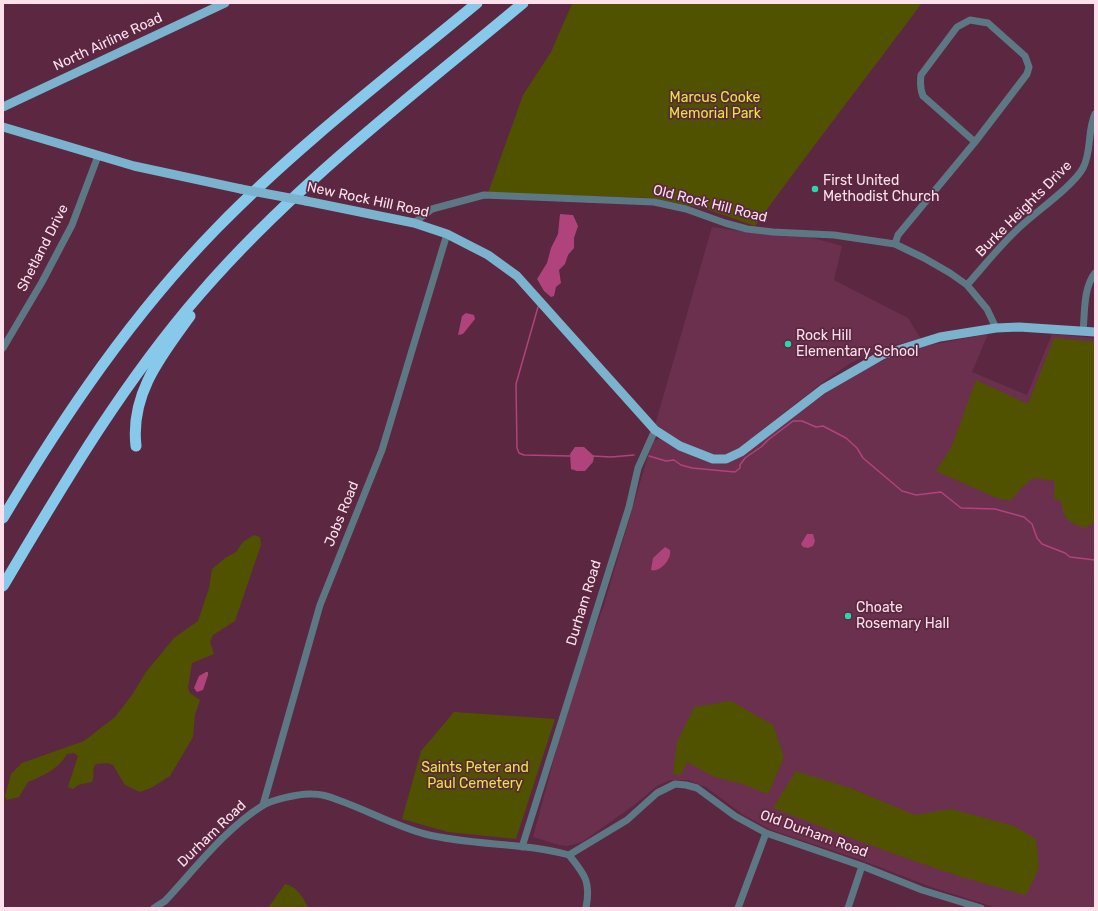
<!DOCTYPE html>
<html>
<head>
<meta charset="utf-8">
<style>
  body { margin:0 }
  #map { position:relative; width:1098px; height:911px; overflow:hidden; background:#5b2741; font-family:Rubik,sans-serif }
  canvas { display:block }
  .frame { position:absolute; inset:0; border:4px solid #fce1ec; pointer-events:none }
</style>
</head>
<body>
<div id="map">
<canvas width="1098" height="911"></canvas>
<div class="frame"></div>
</div>
<script>
const context = document.querySelector('canvas').getContext('2d');
context.lineJoin = 'round';
function fillPath(path, color) { context.fillStyle = color; context.fill(path, 'evenodd'); }
function stroke(path, color, width, dash) { context.strokeStyle = color; context.lineWidth = width; context.lineCap = dash ? 'butt' : 'round'; context.setLineDash(dash || []); context.stroke(path); }
function drawText(font, color, halo, rows, align = 'center') {
  context.font = font + ' Rubik,sans-serif'; context.lineWidth = 3.5; context.setLineDash([]); context.textBaseline = 'middle'; context.strokeStyle = halo; context.fillStyle = color; for (const [text, x, y, turn = 0] of rows) {
    context.save(); context.translate(x, y); context.rotate((+turn || 0) * Math.PI / 180); context.textAlign = isNaN(turn) ? turn : align; if (halo) context.strokeText(text, 0, 0); context.fillText(text, 0, 0); context.restore();
  }
}
const built = new Path2D(`
  M712 227 767 235H802L842 246 834 280 908 318 921 339 878 349 849 364 822 383 729 456H710L674 438 655 425Z
  M988 334 972 372 1027 395 1052 334 1095 338V908H997L931 887 861 860 771 830 742 814 706 787 688 780H670L657 786 633 806 582 842 568 846 559 845 533 837 559 740 584 658 604 605 647 459 654 441 660 438 697 458 718 462 788 419 846 379 877 363 899 354 925 346Z`);
const green = new Path2D(`
  M574 3H922C866 78 809 151 755 226L706 209 652 198 488 193 523 95 551 52 571 6Z
  M1054 338 1095 342V521L1086 528C1070 523 1063 521 1062 502L1054 498 1055 481 1033 478 1021 488 1010 501 997 498 936 471 951 448 976 380 1028 404Z
  M254 535 260 537 261 545 235 621 213 635 210 642 214 654 192 663 188 688 190 693 200 700 195 715 193 737 170 776 151 788 140 792 125 785 113 765 107 763 96 764C91 770 95 776 92 782L78 785 73 789 68 787 78 756 74 753 67 754C60 768 41 777 28 782L19 797 7 800 5 796 11 774 22 763 84 741 115 717 132 695 146 672 174 638 198 621 209 588 212 569 225 558 236 552 243 542Z
  M731 701 773 725 784 757 768 794 742 784 715 777 687 762 681 775 673 774 677 742 694 707Z
  M454 712 555 719 516 839 448 832 402 819 421 751Z
  M796 771 850 788 915 815 951 809 1014 826 1036 839 1039 868 1026 895C939 873 856 840 773 808Z
  M285 884C296 886 304 898 308 908H268Z`);
const water = new Path2D(`
  M560 214 573 215 578 226 574 238V248L568 255 565 264 559 270 561 283 556 287 554 296 551 297 544 291 537 279 547 263 551 248 558 234Z
  M466 313 474 315 475 319 463 334 458 335 462 316Z
  M575 447H584L594 456 593 462 585 471H577L571 469 570 454Z
  M807 534H813L815 541 813 546 808 548 803 547 801 544Z
  M665 547 670 550C672 559 660 573 651 570L653 558Z
  M206 672H208V675L203 690 197 692 194 688 199 676Z`);
const stream = new Path2D(`
  M538 307 516 384 517 448 519 453 524 455 570 456
  M592 456 611 457 634 455
  M649 456 666 461 674 460 681 465 692 468 735 472 740 468V465L745 458 761 447 768 440 793 421H802L816 427 823 426 846 438 857 448 863 458 902 491 916 495 941 492 961 508 995 509 1024 517 1032 524 1037 538 1042 544 1065 553 1070 557 1095 560`);
const minor = new Path2D(`
  M970 20 988 23 1025 56 1029 67 1027 74 975 142 923 96C920 89 920 83 921 75L957 27Z
  M414 223 432 209 484 195 654 202 686 209 725 223 747 229 773 232 834 235 895 244 924 258 950 273 967 285 987 309 996 328
  M895 244 898 235 975 142
  M967 285C984 266 1001 244 1021 226 1037 211 1074 185 1083 168 1092 151 1087 131 1095 114
  M1083 331C1085 313 1083 288 1095 273
  M3 348 42 282 72 225 98 156
  M263 805 320 605 382 450 447 234
  M522 847 629 507 638 468 655 430
  M569 855C585 875 591 881 586 908
  M154 908 165 901C194 870 225 829 262 806 271 800 300 793 312 794 320 794 331 797 338 800 367 810 395 826 425 834 472 846 522 842 569 855L627 820 657 793 675 784 686 785 697 788 735 816 766 833 862 866 922 890 981 908
  M738 908 766 833
  M848 908 862 866`);
const major = new Path2D(`
  M3 107 225 3
  M3 127 134 166 241 189
  M306 201 414 223 447 234 488 255 517 276 655 430 680 446 713 459H726L741 452 823 389 882 355 940 337 996 328 1019 327 1095 332`);
const highway = new Path2D(`
  M136 446C130 394 161 356 190 316
  M3 518C65 414 132 315 217 228 297 146 389 76 477 3
  M3 586C63 485 122 384 200 294 295 184 412 96 523 3`);
const majorBridge = new Path2D(`
  M241 189 306 201`);
const markers = [
  [815,189,4,"#2cd5ab"],
  [788,344,4,"#2cd5ab"],
  [848,616,4,"#2cd5ab"]
];
const streetNames = [
  ["North Airline Road",108,42,-25],
  ["New Rock Hill Road",368,200,12],
  ["Old Rock Hill Road",710,204,14],
  ["Burke Heights Drive",1024,209,-45],
  ["Shetland Drive",43,248,-63],
  ["Jobs Road",342,514,-68],
  ["Durham Road",584,603,-73],
  ["Durham Road",212,834,-44],
  ["Old Durham Road",814,834,20]
];
const parkNames = [
  ["Marcus Cooke",715,98],
  ["Memorial Park",715,114],
  ["Saints Peter and",475,768],
  ["Paul Cemetery",475,784]
];
const poiNames = [
  ["First United",823,181],
  ["Methodist Church",823,197],
  ["Rock Hill",796,336],
  ["Elementary School",796,352],
  ["Choate",856,608],
  ["Rosemary Hall",856,624]
];
fillPath(built, '#6b304d');
fillPath(green, '#515200');
fillPath(water, '#b1437c');
stroke(stream, '#b1437c', 1.5);
stroke(minor, '#5d7885', 7);
stroke(major, '#7bb2ce', 9);
stroke(highway, '#86c9ea', 11);
stroke(majorBridge, '#7bb2ce', 9);
for (const [x, y, r, color] of markers) { const dot = new Path2D(); dot.arc(x, y, r, 0, 2 * Math.PI); context.fillStyle = color; context.fill(dot); stroke(dot, '#5b2741', 1.5); }
drawText('14px', '#fce1ec', '#5b2741', streetNames);
drawText('14px', '#e4e935', '#5b2741', parkNames);
drawText('14px', '#fce1ec', '#5b2741', poiNames, 'left');
</script>
</body>
</html>
